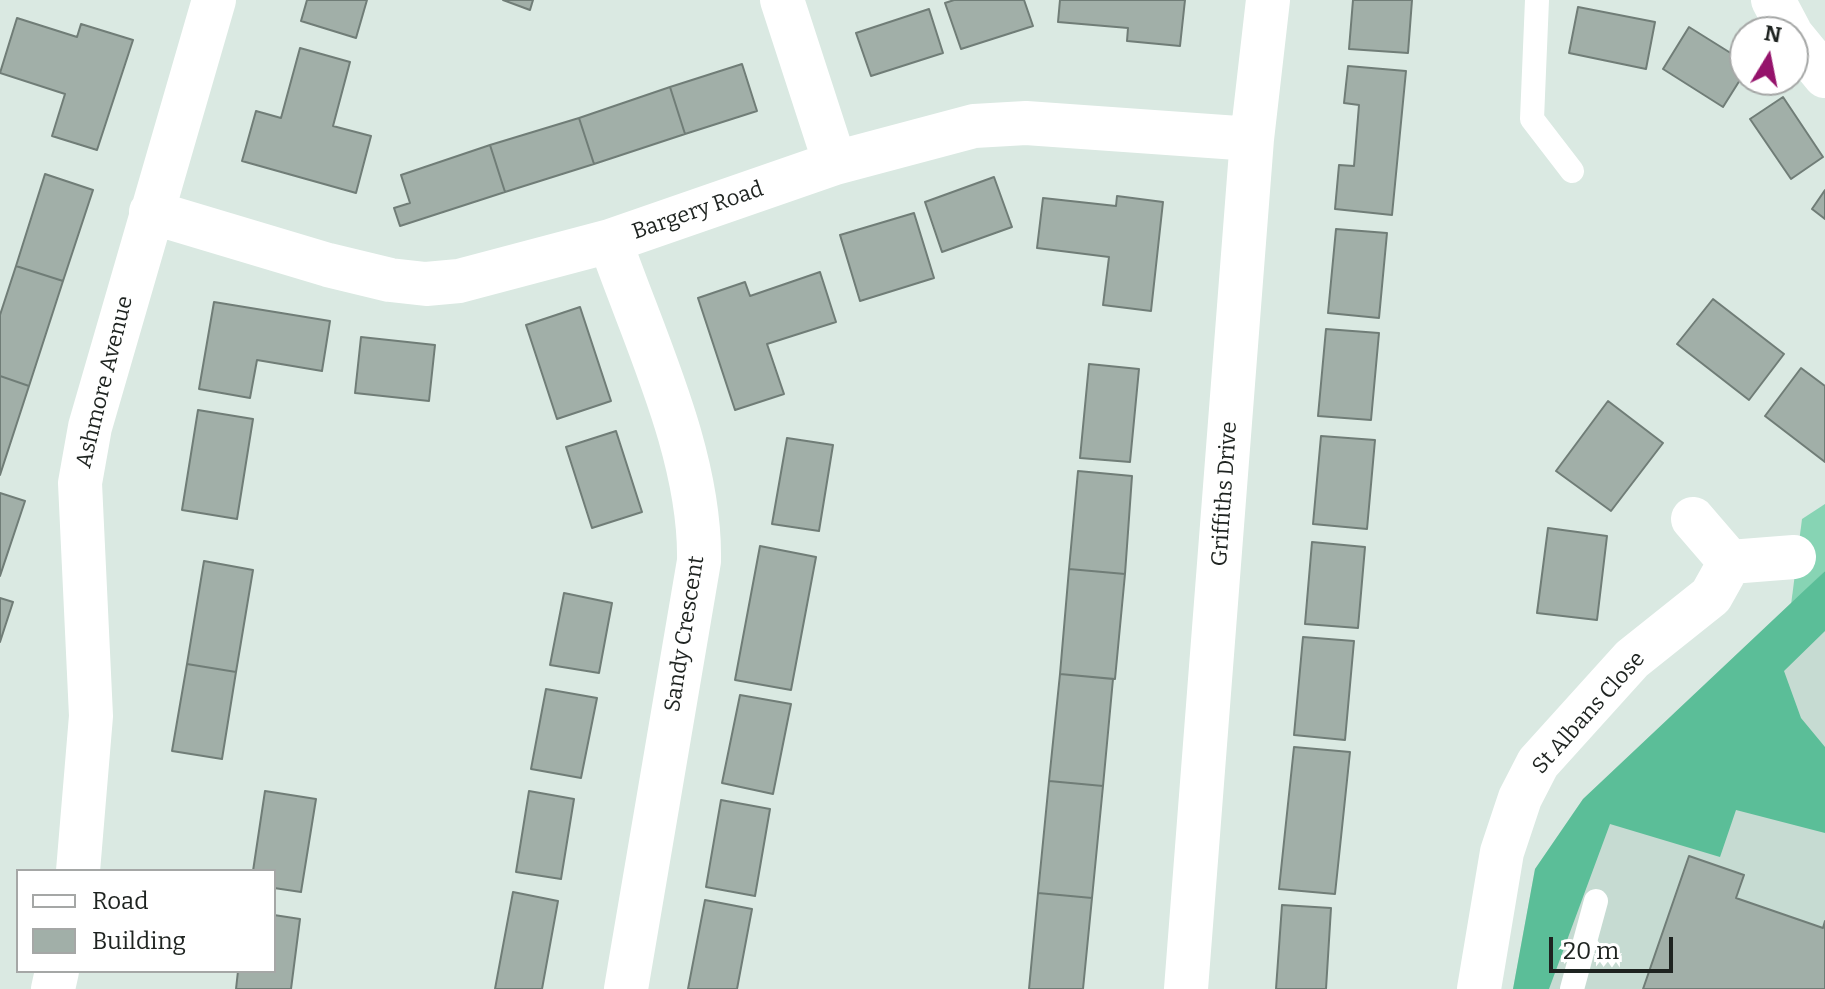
<!DOCTYPE html>
<html>
<head>
<meta charset="utf-8">
<style>
  body { margin:0 }
  #map { position:relative; width:1825px; height:989px; overflow:hidden; background:#dae9e2; font-family:Bitter,serif }
  canvas { display:block }
  .legend { position:absolute; left:16px; top:869px; width:260px; height:104px; box-sizing:border-box; background:#fff; border:2px solid #a5a7a6; margin:0; padding:10px 14px; list-style:none; font-size:24px; color:#1e2320 }
  .legend li { display:flex; align-items:center; gap:16px; height:40px }
  .legend b { width:40px; border:2px solid #a5a7a6 }
  .north { position:absolute; left:1729px; top:16px; width:80px; height:80px; box-sizing:border-box; background:#fff; border:2px solid #a5a7a6; border-radius:50%; rotate:10deg; font-size:22px; font-weight:700; line-height:32px; text-align:center; color:#1e2320 }
  .north::after { content:''; display:block; margin:auto; width:28px; height:36px; background:#95136b; clip-path:polygon(50% 0,100% 100%,50% 72%,0 100%) }
  .scale { position:absolute; left:1549px; top:937px; width:124px; height:36px; box-sizing:border-box; border:4px solid #1e2320; border-top:0; padding-left:10px; font-size:24px; line-height:28px; white-space:nowrap; color:#1e2320; -webkit-text-stroke:6px #fff; paint-order:stroke }
</style>
</head>
<body>
<div id="map">
<canvas width="1825" height="989"></canvas>
<ul class="legend">
<li><b style="height:10px;background:#fff"></b>Road</li>
<li><b style="height:22px;background:#a1afa8"></b>Building</li>
</ul>
<div class="north">N</div>
<div class="scale">20 m</div>
</div>
<script>
const context = document.querySelector('canvas').getContext('2d');
context.lineJoin = 'round';
function fillPath(path, color) { context.fillStyle = color; context.fill(path, 'evenodd'); }
function stroke(path, color, width, dash) { context.strokeStyle = color; context.lineWidth = width; context.lineCap = dash ? 'butt' : 'round'; context.setLineDash(dash || []); context.stroke(path); }
function drawText(font, color, halo, rows, align = 'center') {
  context.font = font + ' Bitter,serif'; context.lineWidth = 7; context.setLineDash([]); context.textBaseline = 'middle'; context.strokeStyle = halo; context.fillStyle = color; for (const [text, x, y, turn = 0] of rows) {
    context.save(); context.translate(x, y); context.rotate((+turn || 0) * Math.PI / 180); context.textAlign = isNaN(turn) ? turn : align; if (halo) context.strokeText(text, 0, 0); context.fillText(text, 0, 0); context.restore();
  }
}
const built = new Path2D(`
  M1825 571V989H1513L1535 869 1583 799Z`);
const green = new Path2D(`
  M1825 504V571L1791 605 1802 519Z`);
const forest = new Path2D(`
  M1825 571V631L1784 671 1801 718 1825 747V833L1736 810 1720 857 1610 824 1549 989H1513L1535 869 1583 799Z`);
const building = new Path2D(`
  M307 0H367L356 38 301 21Z
  M503 0H533L530 10Z
  M954 0H1024L1033 26 961 49 945 3Z
  M1060 0H1185L1180 46 1127 41 1128 28 1058 22Z
  M1353 0H1412L1408 53 1349 49Z
  M1578 7 1655 22 1646 69 1569 53Z
  M929 9 943 53 871 76 856 33Z
  M17 18 77 37 81 24 133 40 97 150 52 136 65 94 0 73Z
  M1689 27 1745 62V72L1723 107 1663 69Z
  M300 48 350 62 333 126 371 136 356 193 242 161 256 111 281 118Z
  M742 64 757 111 685 134 670 87Z
  M1348 66 1406 71 1392 215 1335 209 1339 165 1354 166 1359 105 1344 103Z
  M670 87 685 134 594 164 579 118Z
  M1783 97 1823 157 1791 179 1750 119Z
  M579 118 594 164 505 192 490 145Z
  M490 145 505 192 400 226 394 208 410 203 401 175Z
  M45 174 93 190 63 281 16 266Z
  M994 177 1012 227 942 252 925 202Z
  M1825 190V219L1812 209Z
  M1117 196 1163 202 1151 311 1103 305 1109 257 1037 248 1043 198 1116 206Z
  M914 213 934 278 860 301 840 235Z
  M1336 229 1387 233 1379 318 1328 313Z
  M16 266 63 281 29 386 0 376V315Z
  M820 272 836 322 767 344 784 394 735 410 698 298 745 282 750 296Z
  M1713 299 1784 354 1749 400 1677 344Z
  M214 302 330 321 322 371 257 360 250 398 199 389Z
  M580 307 611 401 557 419 526 325Z
  M1326 329 1379 333 1371 420 1318 416Z
  M361 337 435 345 429 401 355 393Z
  M1089 364 1139 369 1130 462 1080 458Z
  M1801 368 1825 386V462L1765 416Z
  M0 376 29 386 0 475Z
  M1608 401 1663 443 1611 511 1556 471Z
  M198 410 253 419 237 519 182 510Z
  M616 431 642 512 592 528 566 447Z
  M1321 436 1375 440 1367 529 1313 524Z
  M787 438 833 445 819 531 772 524Z
  M1078 471 1132 476 1125 574 1069 569Z
  M0 493 25 501 0 576Z
  M1548 528 1607 536 1597 620 1537 613Z
  M1312 542 1365 547 1358 628 1305 624Z
  M760 546 816 557 791 690 735 680Z
  M204 561 253 570 236 672 187 664Z
  M1069 569 1125 574 1115 679 1060 674Z
  M564 593 612 603 599 673 550 665Z
  M0 598 13 602 0 642Z
  M1303 637 1354 641 1345 740 1294 735Z
  M187 664 236 672 222 759 172 751Z
  M1060 674 1113 679 1103 786 1049 781Z
  M546 689 597 698 581 778 531 769Z
  M740 695 791 704 773 794 722 783Z
  M1294 747 1350 752 1335 894 1279 889Z
  M1049 781 1103 786 1092 898 1038 893Z
  M265 791 316 799 301 892 274 888V871H253Z
  M529 791 574 799 561 879 516 872Z
  M721 800 770 809 755 896 706 887Z
  M1689 856 1744 875 1736 898 1823 928 1825 921V989H1643Z
  M513 892 558 901 542 989H495Z
  M1038 893 1092 898 1083 989H1029Z
  M705 900 752 909 737 989H688Z
  M1282 905 1331 908 1326 989H1276Z
  M274 915 300 919 291 989H236L238 971H274Z`);
const service = new Path2D(`
  M1537 0 1532 119 1572 171
  M1572 989 1596 901`);
const minor = new Path2D(`
  M782 0 835 163
  M1773 0 1790 32
  M1793 37 1825 76
  M151 212 328 265 390 280 426 284 459 281 610 241 835 163 974 126 1026 123 1252 139
  M610 241C645 341 701 455 699 561L626 989
  M1693 519 1730 562 1794 557
  M78 871 91 716 80 483 90 427 214 0
  M53 989 57 971
  M1186 989 1252 139 1268 0
  M1479 989 1502 852 1520 798 1538 763 1632 659 1711 596 1730 562`);
const streetNames = [
  ["Bargery Road",698,211,-19],
  ["Ashmore Avenue",105,382,-76],
  ["Griffiths Drive",1225,494,-86],
  ["Sandy Crescent",685,634,-81],
  ["St Albans Close",1589,713,-48]
];
fillPath(built, '#c6dbd2');
fillPath(green, '#87d4b4');
fillPath(forest, '#5bbe98');
fillPath(building, '#a1afa8');
stroke(building, '#707d77', 2);
stroke(service, '#fff', 24);
stroke(minor, '#fff', 44);
drawText('22px', '#1e2320', '#fff', streetNames);
</script>
</body>
</html>
